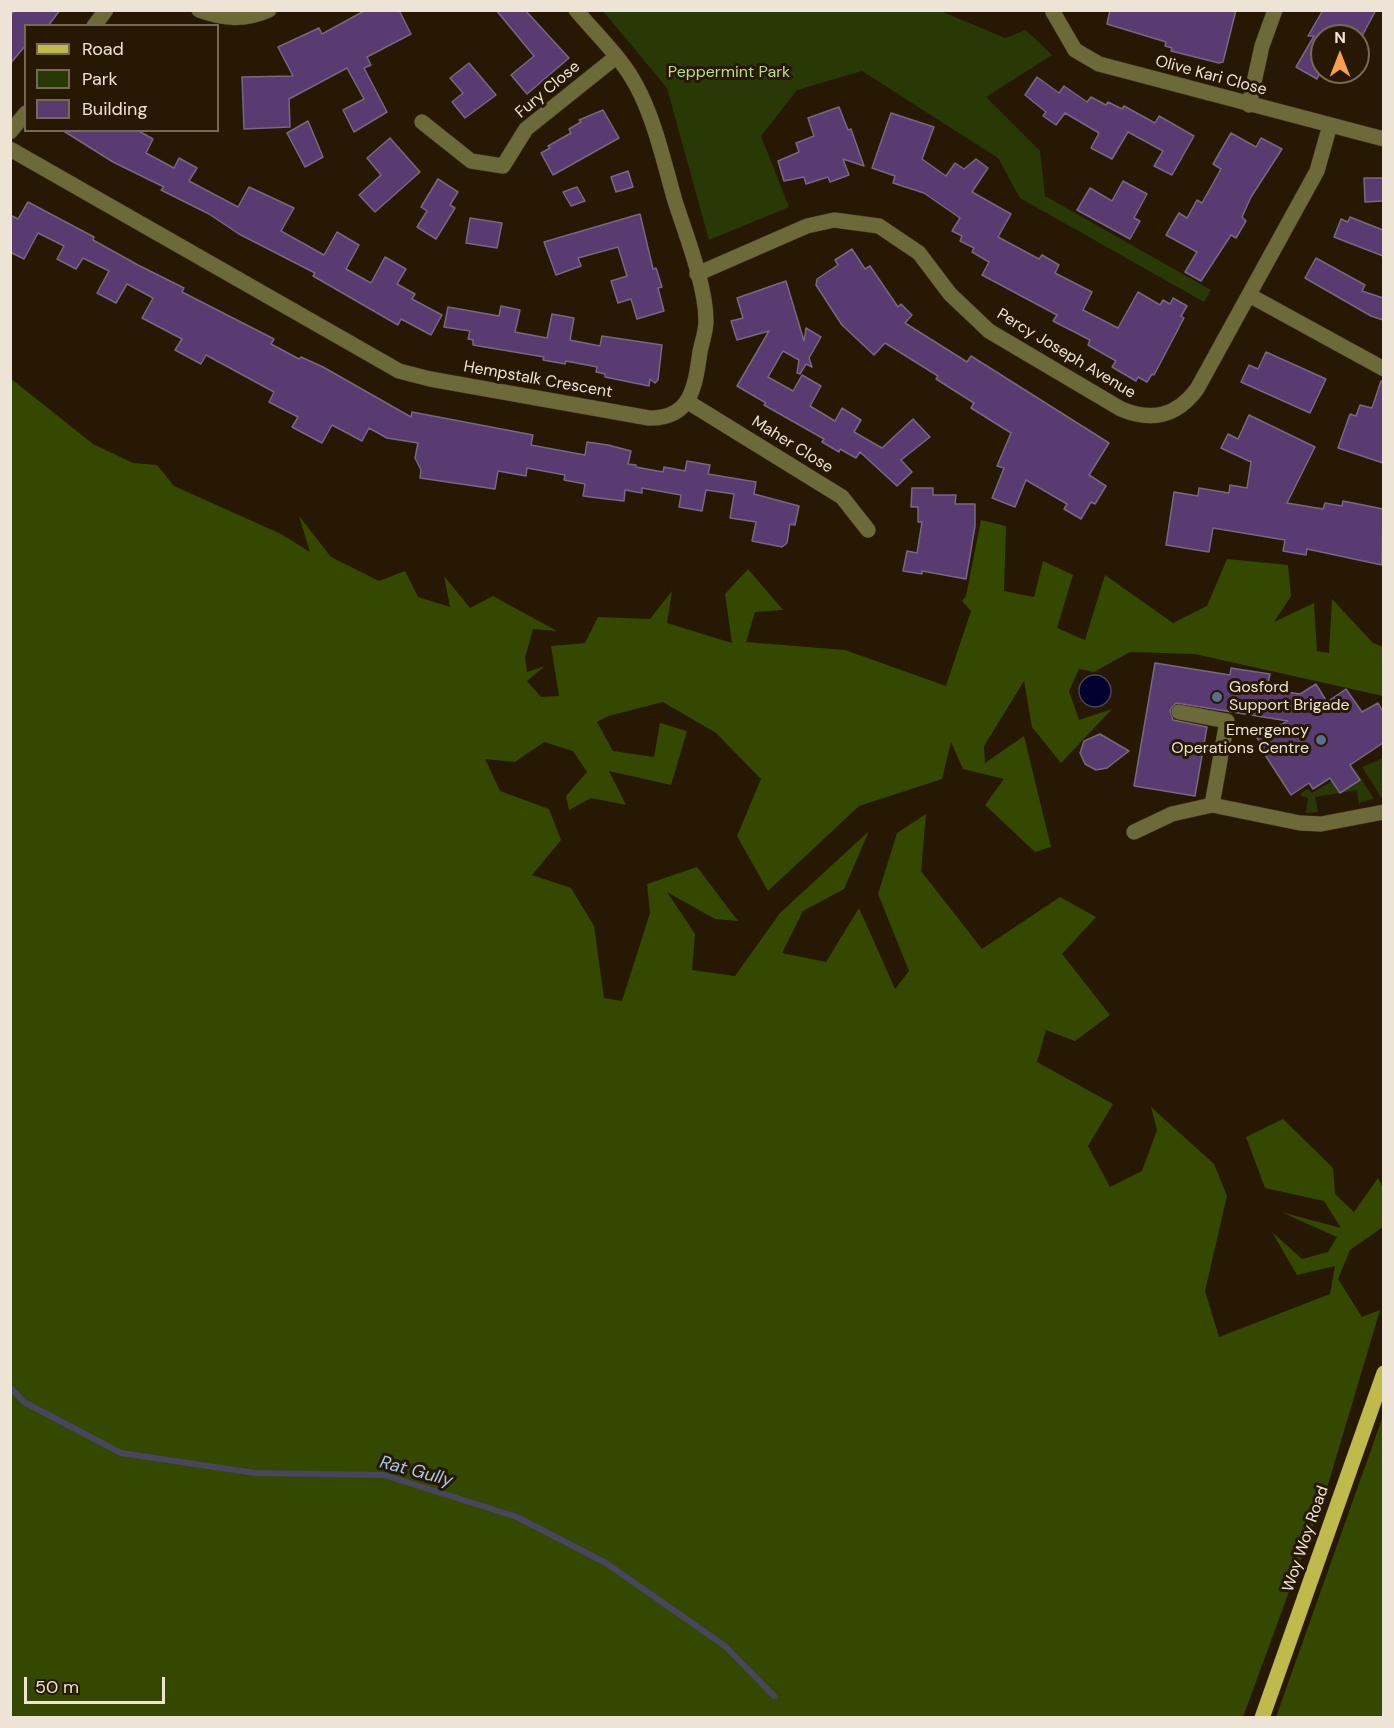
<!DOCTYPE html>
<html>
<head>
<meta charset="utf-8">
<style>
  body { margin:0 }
  #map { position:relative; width:1394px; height:1728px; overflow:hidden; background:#261802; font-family:"DM Sans",sans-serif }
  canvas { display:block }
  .frame { position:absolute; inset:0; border:12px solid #ede4d6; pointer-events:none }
  .legend { position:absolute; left:24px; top:24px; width:195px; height:108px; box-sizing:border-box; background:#261802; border:2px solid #766a57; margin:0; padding:8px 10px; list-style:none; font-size:18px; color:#ede4d6 }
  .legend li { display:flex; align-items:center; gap:12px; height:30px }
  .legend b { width:30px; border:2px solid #766a57 }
  .north { position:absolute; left:1310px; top:24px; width:60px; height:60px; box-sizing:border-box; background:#261802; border:2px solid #766a57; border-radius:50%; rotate:0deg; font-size:16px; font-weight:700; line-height:24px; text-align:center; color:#ede4d6 }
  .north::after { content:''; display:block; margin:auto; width:21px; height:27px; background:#f8a04b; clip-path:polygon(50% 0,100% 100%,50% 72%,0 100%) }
  .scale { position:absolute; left:24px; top:1677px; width:141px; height:27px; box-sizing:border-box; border:3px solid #ede4d6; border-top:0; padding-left:8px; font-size:18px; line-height:21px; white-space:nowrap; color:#ede4d6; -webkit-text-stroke:4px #261802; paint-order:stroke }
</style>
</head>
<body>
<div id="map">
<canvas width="1394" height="1728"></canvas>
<div class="frame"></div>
<ul class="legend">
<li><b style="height:8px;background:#c0ba4c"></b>Road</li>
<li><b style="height:16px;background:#293906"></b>Park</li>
<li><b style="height:16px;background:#5a3b71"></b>Building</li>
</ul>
<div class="north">N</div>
<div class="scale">50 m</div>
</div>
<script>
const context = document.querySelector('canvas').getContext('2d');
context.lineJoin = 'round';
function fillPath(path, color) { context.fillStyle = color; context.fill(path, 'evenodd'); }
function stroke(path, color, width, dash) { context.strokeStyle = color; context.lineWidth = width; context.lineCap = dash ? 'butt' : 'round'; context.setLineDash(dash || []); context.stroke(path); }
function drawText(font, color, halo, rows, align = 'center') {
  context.font = font + ' "DM Sans",sans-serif'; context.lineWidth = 6; context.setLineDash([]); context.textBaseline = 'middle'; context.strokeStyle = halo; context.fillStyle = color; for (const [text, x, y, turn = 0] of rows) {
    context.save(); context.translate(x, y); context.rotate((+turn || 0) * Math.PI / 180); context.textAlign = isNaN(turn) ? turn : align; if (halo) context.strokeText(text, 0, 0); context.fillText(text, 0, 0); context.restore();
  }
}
const green = new Path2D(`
  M938 10 1005 38 1026 30 1052 55 986 97 1040 151 1045 196 1211 290 1204 302 1020 198 998 158 862 71 797 90 761 136 789 207 709 240 667 88 603 11Z
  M1383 758V797H1381L1362 767Z
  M1355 769 1374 799 1361 802 1359 805 1357 790 1315 797 1318 812 1306 813 1308 798 1301 796V793L1308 789 1312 793 1332 781 1340 792 1360 780Z`);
const forest = new Path2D(`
  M10 378 93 444 133 463 157 465 174 486 281 534 310 552 299 516 331 557 379 581 405 571 418 597 450 607 444 576 470 608 493 596 557 631 533 629 525 658 527 672 545 666 527 681 541 697 559 696 551 646 585 643 598 617 650 619 672 591 667 623 732 643 725 594 748 569 783 610 755 612 746 642 845 650 946 686 971 611 962 601 966 596 981 520 1006 526 1004 591 1034 597 1043 561 1073 575 1057 628 1085 640 1105 575 1173 623 1207 606 1227 559 1288 565 1291 596 1274 622 1314 603 1317 651 1329 653 1332 599 1373 643 1383 647V696L1195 654 1130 652 1094 672 1079 669 1069 691 1079 720 1112 709 1061 763 1032 727 1024 681 984 746 985 763 1024 736 1051 847 1035 852 985 805 1004 779 963 769 951 742 942 779 859 806 768 891 737 836 761 779 716 733 663 702 608 716 597 722 613 751 654 757 660 723 687 731 671 785 609 771 626 805 591 798 569 810 566 796 587 772 573 751 544 742 515 762 485 759 500 791 549 809 561 840 532 875 571 888 594 926 604 998 622 1001 650 913 647 884 697 867 738 921 715 919 667 892 695 934 692 970 735 976 780 913 869 831 844 889 803 911 782 953 826 962 859 908 895 989 909 971 878 894 897 833 926 814 921 871 982 949 1060 897 1096 917 1062 954 1110 1015 1075 1041 1046 1030 1037 1062 1113 1104 1088 1146 1110 1187 1142 1171 1157 1130 1151 1107 1214 1164 1227 1196 1205 1291 1219 1337 1330 1294 1335 1266 1297 1275 1272 1232 1302 1259 1328 1252 1337 1237 1281 1212 1341 1228 1324 1201 1265 1188 1246 1137 1283 1119 1333 1168 1335 1194 1354 1212 1378 1178 1383 1188V1227L1350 1250 1338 1279 1362 1317 1380 1310 1327 1488 1243 1717H11Z
  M1383 1416V1717H1276Z`);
const water = new Path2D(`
  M1079 691a16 16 0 1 1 32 0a16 16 0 1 1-32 0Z`);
const stream = new Path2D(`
  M10 1387 24 1402 121 1453 255 1473 384 1475 517 1517 606 1563 725 1646 774 1696`);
const building = new Path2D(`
  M15 10H60L48 26H26V45L10 64V15Z
  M366 10H399L411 34 367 57 371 65 364 68 387 112 354 132 343 110 364 99 347 68 289 99 290 127 244 129 242 77 293 76 278 47 319 28 322 34Z
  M496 10H525L569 58 527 94 511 75 534 56Z
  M1110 10H1236L1223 62 1219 63 1171 51 1172 48 1165 46 1166 42 1107 24Z
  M1323 10H1376L1362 36H1322V69L1317 79 1296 67 1314 36H1308Z
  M469 63 496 95 465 118 452 102 463 93 450 78Z
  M1037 77 1059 93 1064 86 1087 102 1091 97 1106 105 1108 102 1122 109 1124 106 1155 123 1159 116 1194 136 1172 175 1154 166 1163 151 1128 132 1112 159 1091 148 1099 133 1065 113 1056 125 1043 116 1046 112 1025 95Z
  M839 107 848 130 851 129 864 166 843 159 849 175 830 182 828 177 806 184 804 177 784 181 778 161 799 152 796 143 814 136 808 118Z
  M603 110 619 138 553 175 541 153 550 148 548 146 571 133 569 129 581 122 579 120Z
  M891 113 934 127 922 159 946 176 955 163 964 169 976 159 988 168 972 192 1011 214 998 237 1039 259 1042 255 1059 265 1055 273 1092 292 1083 310 1118 328 1138 292 1160 305 1163 300 1170 304 1173 298 1187 306 1181 316 1184 318 1154 375 1152 374 1147 382 1138 377 1136 381 1112 367 1116 361 1088 345 1090 340 1053 321 1057 315 982 275 989 262 972 252 974 248 960 241 962 236 952 231 960 218 924 193 893 183 895 176 872 168Z
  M308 121 323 157 305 167 287 133Z
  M62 130H137L153 139 146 153 174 168 179 158 197 168 189 181 238 207 249 187 294 208 281 231 324 255 337 232 359 245 346 269 371 283 385 257 406 269 397 284 415 294 412 299 442 315 431 335 401 319 398 325 313 276 315 273 239 234 209 214 161 190 164 187 113 162Z
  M1231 133 1256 147 1261 138 1282 149 1251 197 1242 217 1246 221 1236 238 1231 235 1201 281 1185 272 1197 252 1166 235 1179 213 1187 218 1197 200 1202 203 1221 169 1213 164Z
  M390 138 420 172 375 212 359 195 381 175 367 158Z
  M628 171 633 187 616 192 611 177Z
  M1364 178H1383V201L1365 202Z
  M438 179 458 192 450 205 455 208 436 239 417 227 427 211 421 207Z
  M1123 181 1147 194 1134 218 1140 221 1130 239 1077 210 1090 188 1112 201Z
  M577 187 585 201 571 206 563 192Z
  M28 202 94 237 93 240 138 265 184 288 182 292 274 339 271 344 299 359 301 357 323 367 411 417 412 412 533 435 531 445 585 455 587 442 608 445 631 451 628 464 636 465V467L663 472 664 467 685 471 687 461 710 465 708 474 756 482 754 494 799 506 795 525 790 524 787 543 782 547 752 541 756 522 730 518 734 494 706 490 702 511 679 507 681 495 642 488V493L625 490 624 501 598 498 583 496 585 484 564 480 565 475 527 468 526 476 498 471 495 489 420 478 421 470 415 458 418 443 387 438 369 428 362 441 332 425 322 443 292 427 298 417 269 402 274 392 206 355 201 364 175 350 182 339 142 318 153 298 127 284 116 303 97 293 109 271 83 258 76 269 57 259 64 246 38 233 24 259 10 252V215L18 219Z
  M640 214 653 269 656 268 662 287 658 288 664 311 637 319 631 299 618 303 611 281 627 276 618 247 578 258 581 266 556 275 544 242Z
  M1350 217 1383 230V256L1334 237 1341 219 1348 222Z
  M470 218 502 223 497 248 466 243Z
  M852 249 865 269 870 266 898 307 901 304 912 315 905 323 967 362 971 356 1109 443 1089 475 1106 486 1095 504 1091 502 1081 519 1064 509 1067 504 1026 480 1015 507 992 498 1004 468 997 466 1011 433 971 408 974 403 936 379 938 376 885 343 874 355 842 325 816 285 817 279 838 265 835 260Z
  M1316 258 1365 285 1362 291 1383 298V320L1371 316 1305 278Z
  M786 281 804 341 806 328 821 337 809 358 812 367 806 364 800 374 797 373 799 360 783 351 768 377 793 391 802 375 821 386 810 406 835 421 842 408 861 420 854 432 882 448 913 419 930 437 901 460 912 472 897 486 860 452 856 458 840 449 839 452 822 442 824 439 764 405 766 403 737 386 769 331 737 340 731 321 743 318 737 298Z
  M501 306 520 310 515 332 547 338 552 314 574 318 570 340 600 346 602 336 662 345 658 380 655 383 650 379 649 386 605 377V374L596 372 597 367 566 361 565 364 543 360 544 357 473 345V340L468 339 470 331 444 327 448 307 499 316Z
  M1266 352 1326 379 1310 413 1241 382 1249 365 1258 369Z
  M1381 381H1383V463L1338 448 1350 414 1356 416 1360 405 1372 408Z
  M1249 415 1315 447 1287 503 1323 509 1325 503 1342 506 1343 501 1383 509 1382 565 1307 549 1306 555 1283 551 1285 540 1213 528 1209 552 1166 545 1174 492 1198 496 1199 488 1229 493 1230 485 1247 488 1251 462 1221 448 1228 434 1238 439Z
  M912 488H933V495H956L955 504H975V526L966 579 922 571V574L903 571 907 551 917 553 922 522H918V507H911Z
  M1155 663 1230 675 1231 668 1270 674 1267 689 1300 694 1316 684 1327 702 1346 689 1362 712 1378 703 1383 712V743L1350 765 1360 780 1340 793 1330 778 1313 789 1309 783 1291 795 1258 744 1260 742 1257 738 1288 721 1176 703 1170 710 1173 720 1207 727 1195 796 1134 786Z
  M1100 734 1129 751 1107 768 1096 770 1085 764 1080 753 1084 741Z`);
const minor = new Path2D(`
  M199 10C223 19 245 21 269 10
  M1053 12 1075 50 1099 64 1384 139
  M94 26 106 10
  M1249 105 1262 46 1275 10
  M422 122 471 161 503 166 526 129 616 57
  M10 132 26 113
  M10 149 399 371 430 379 649 418C691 419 695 387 700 352 702 342 706 331 706 321 706 286 686 235 675 201 664 163 655 120 636 85 621 57 596 34 576 10
  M697 274 807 226 834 220 879 226 919 253 950 294 989 331 1121 409C1152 422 1177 416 1197 389L1317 171 1330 125
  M1249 295 1384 369
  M688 402 842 497 868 530
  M1179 712 1227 721 1212 805 1300 823 1321 824 1384 812
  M1134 832 1172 814 1212 805`);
const major = new Path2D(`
  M1262 1718 1384 1373`);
const markers = [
  [1217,697,6,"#5c6f8a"],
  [1321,740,6,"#5c6f8a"]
];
const parkNames = [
  ["Peppermint Park",729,73]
];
const streetNames = [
  ["Olive Kari Close",1211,76,15],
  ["Fury Close",548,90,-40],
  ["Percy Joseph Avenue",1066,354,31],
  ["Hempstalk Crescent",538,380,10],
  ["Maher Close",792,445,32],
  ["Woy Woy Road",1306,1539,-71]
];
const poiNames = [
  ["Gosford",1229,688],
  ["Support Brigade",1229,706],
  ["Emergency",1309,731,"right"],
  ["Operations Centre",1309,749,"right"]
];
const waterNames = [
  ["Rat Gully",416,1472,15]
];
fillPath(green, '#293906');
fillPath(forest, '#344800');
fillPath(water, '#00012c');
stroke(water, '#47455f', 1.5);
stroke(stream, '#47455f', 6);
fillPath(building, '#5a3b71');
stroke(building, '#766881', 1.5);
stroke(minor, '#423520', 16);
stroke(major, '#423520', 16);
stroke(minor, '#6c6a39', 15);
stroke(major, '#c0ba4c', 15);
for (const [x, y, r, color] of markers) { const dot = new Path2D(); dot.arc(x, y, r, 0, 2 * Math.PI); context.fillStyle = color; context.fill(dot); stroke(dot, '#261802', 2); }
drawText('16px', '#bcdf83', '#261802', parkNames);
drawText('16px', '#ede4d6', '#261802', streetNames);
drawText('16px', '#ede4d6', '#261802', poiNames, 'left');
drawText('italic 18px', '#a4c6f3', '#261802', waterNames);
</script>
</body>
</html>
